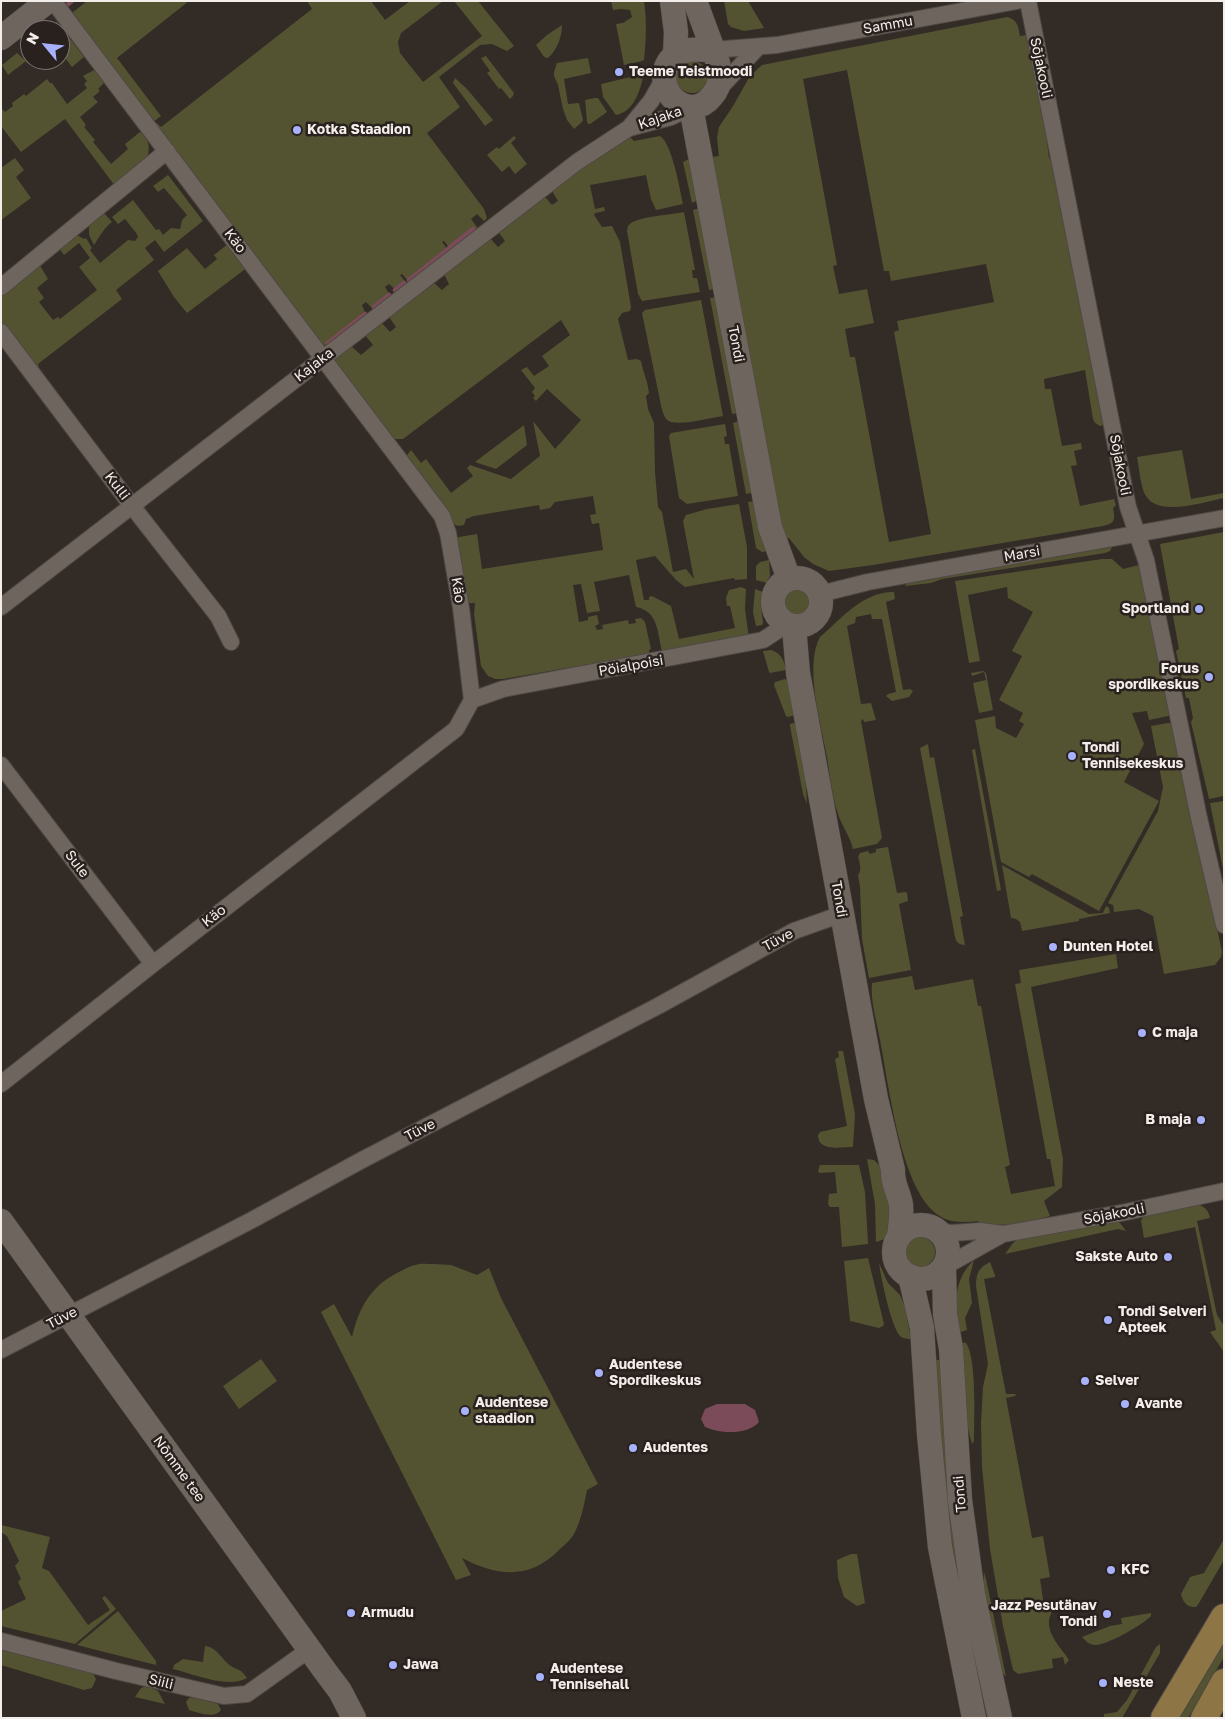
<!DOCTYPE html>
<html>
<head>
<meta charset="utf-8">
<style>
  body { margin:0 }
  #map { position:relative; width:1225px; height:1719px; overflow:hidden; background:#332b26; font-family:"Golos Text",sans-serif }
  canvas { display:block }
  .frame { position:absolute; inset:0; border:2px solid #f4eeeb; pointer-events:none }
  .north { position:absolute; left:20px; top:20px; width:50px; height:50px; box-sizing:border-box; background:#29211d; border:1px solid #7a736f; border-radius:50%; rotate:298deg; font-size:14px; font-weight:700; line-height:20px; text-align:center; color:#f4eeeb }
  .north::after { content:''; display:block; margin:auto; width:18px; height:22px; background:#a7b1fc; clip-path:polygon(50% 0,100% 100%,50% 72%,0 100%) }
</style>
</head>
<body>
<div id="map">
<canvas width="1225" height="1719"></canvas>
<div class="frame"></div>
<div class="north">N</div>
</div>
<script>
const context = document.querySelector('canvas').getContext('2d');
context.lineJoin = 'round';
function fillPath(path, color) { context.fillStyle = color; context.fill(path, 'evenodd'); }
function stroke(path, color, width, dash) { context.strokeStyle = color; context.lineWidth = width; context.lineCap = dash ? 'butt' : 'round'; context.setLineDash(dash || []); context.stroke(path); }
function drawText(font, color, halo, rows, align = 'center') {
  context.font = font + ' "Golos Text",sans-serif'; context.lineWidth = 5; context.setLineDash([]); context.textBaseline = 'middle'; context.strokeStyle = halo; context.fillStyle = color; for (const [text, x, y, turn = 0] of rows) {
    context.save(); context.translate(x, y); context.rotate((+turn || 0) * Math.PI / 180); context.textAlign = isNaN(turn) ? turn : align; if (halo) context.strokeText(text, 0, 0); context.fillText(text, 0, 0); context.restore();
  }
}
const green = new Path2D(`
  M87 1H189L117 58 161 116 153 122 72 13Z
  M307 1H371L385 20 410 1H443L401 33 398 42 400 53 423 82 482 36 454 1H478L514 46 507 51 492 44 480 45 439 77 460 107 427 133 484 209 487 218 484 221 477 214 471 219 477 227V230L451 250 444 241 442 242 449 251 409 282 402 274 400 275 407 284 397 291 389 284 385 287 390 295 389 298 375 309H373L366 302 362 305 366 315 326 347 319 343 155 127 157 123 161 127 312 9Z
  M611 1H644C647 21 646 41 644 60L642 61 624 65 616 24 623 23 632 17 630 10 621 9 613 10Z
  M724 1H748L764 28 744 31 731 27 728 24Z
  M1007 17C1018 20 1018 26 1020 36L1027 35 1048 136 1047 143 1049 158 1053 161 1104 420 1103 425 1100 426 1095 423 1093 419 1085 370 1044 379 1045 389H1051L1062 446 1081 443 1082 449 1074 451 1077 465 1071 466 1080 506 1114 499 1116 505 1113 508C1115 519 1116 523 1103 526L873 565 829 571 813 564 804 557 789 538 786 539 778 517 712 157 719 156 717 138 719 127 733 106 750 76 762 65ZM847 70 884 271H889L891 281 986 264 994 302 897 321 899 330 894 332 931 534 889 542 855 357H850L845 329 874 323 867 289 839 294 833 266 837 265 803 79Z
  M57 22 84 57 72 67 65 58 63 59 60 56V30H47Z
  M562 25C562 37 557 50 548 58L544 57 536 45 547 35Z
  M17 53 26 61 8 75 2 65Z
  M486 56 514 93 513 96 510 99 501 88 499 89 487 73 490 71 481 58Z
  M588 58 591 73 564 79 568 104 579 103 583 120 582 122 574 129 567 120 563 109 558 85 554 76V72L557 63Z
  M676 77a16 16 0 1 1 32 0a16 16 0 1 1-32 0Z
  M94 70 104 81V83L98 89 100 91 93 97 98 102 80 117 86 125 84 127 95 140 93 142 111 164 128 149 125 144 140 132 143 133C161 157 133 174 118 190L65 119 21 152 1 126V108L5 112 13 106 12 103 24 94 26 96 47 79 50 83H52L67 104 87 88 84 84 87 81 83 76Z
  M639 75 643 77C640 92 633 112 616 115L603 97 601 84Z
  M455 78 467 89 493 120 485 126 453 83Z
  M595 98H598L607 112 590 124H588L587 121 585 100Z
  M514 136 516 138 511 143 527 164 515 174 509 166 502 172 487 155 497 147 499 149Z
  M660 136C672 143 680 190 683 204L656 210 651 199 646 175 590 185 595 209 604 207 605 211 595 213 594 215 602 227 612 226 620 242 631 307 630 311 622 313 618 319 628 360 637 359 641 361C643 372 648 382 649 393L646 396 648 409 654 423 655 472 658 507 662 512 673 572 686 569 694 579 683 521 686 515 707 509 739 504 747 547V579L735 580 734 578 685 587 676 580 655 556 636 560 644 600H649V597L652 596 671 606 679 639 735 628 730 606H727L726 598 729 590 741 587 746 589 745 609 749 639 662 651C657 632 659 612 636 607L629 575 594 582 600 611 587 613 581 584 573 585 579 622 588 620V617L597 615 599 624 595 626 597 630 603 629 602 625 628 620 629 624 636 623 635 619 641 618 645 622 651 649 649 650V654L503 679H495L488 676 481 666 474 614 475 603H467L457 539 459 537 477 534 482 569 603 550 599 523 592 524 590 515 596 514 593 496 555 502 550 508 540 510 539 505 474 516 466 519 464 525 458 526 452 523 407 455 411 450 421 463 426 459 451 493 473 476 467 468 470 465 511 479 540 456 533 421 555 449 581 420 547 389 536 401 533 398 535 396 532 392 535 388 521 370 527 367 534 376 549 366 542 356 570 335 561 320 403 439H394L336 364 335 360 351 346 361 355 373 345 365 335 381 322 390 332 396 327 389 317 434 283 442 290 449 284 444 274 490 238 498 247 505 241 499 233 544 197 547 199 552 205 558 201 552 191 568 177 628 138H631L634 141Z
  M15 158 24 170 16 177 31 198 1 220V168Z
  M689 159 698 200 692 203 683 162Z
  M168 175 203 221 164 252 155 240 145 248 154 260 116 290 122 299 38 364 39 366 36 368 1 325V293L39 264 48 279 37 288 44 298 39 302 53 320 58 317 60 319 97 290 79 267 90 258 79 243 64 255 59 248 77 235 84 239 86 238 92 248 90 250 100 263 128 240 135 241 138 237 137 234 125 219 118 224 112 217 133 200 156 230 159 229 163 235 171 228 180 229 182 220 187 215 164 188 158 192 153 186Z
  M700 208 715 289 709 290 693 210Z
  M684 212 695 270H692L693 278H697L700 292 642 301 638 294 627 231C628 228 627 226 630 224 639 216 672 215 684 212Z
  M104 213 112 222C105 227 99 237 94 245L89 235V227L94 221Z
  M228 244 244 265V270L187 313 174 297 158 271 187 248 205 269 217 259 214 255Z
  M716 297 739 413 732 414 710 298Z
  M701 300 723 416C710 418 684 425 671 422 665 420 664 415 662 410L642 313 645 310Z
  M739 421 753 492 751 493 746 494 733 423Z
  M725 424 727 436 724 437 725 444H729L738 496 687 504 679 498 669 436 671 433Z
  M524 425 527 445 496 469 475 462Z
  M1182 450 1191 499 1224 493V498C1204 502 1158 517 1146 496 1141 489 1139 467 1137 457Z
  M755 501 767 551 762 552 756 548 748 502Z
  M1224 532V796L1209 799 1191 722 1193 718 1189 698H1186L1176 651 1179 649 1160 544Z
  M1112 547 1110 551 1105 553 942 579 931 583 905 586 909 580Z
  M1102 559H1112L1123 569 1139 565 1173 715 1149 720 1147 711 1132 713 1144 744 1124 782 1159 801 1099 911 1032 874 1029 877 1001 862 975 720 995 716 996 728 1016 738 1024 724 1019 721 1023 713 999 700 1022 656 1012 651 1033 612 1008 598 1007 587 968 595 980 661 969 663 955 581Z
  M769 560 770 576 767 583 756 580V566L760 562Z
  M783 602a15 15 0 1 1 30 0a15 15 0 1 1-30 0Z
  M755 589 763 592 761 607 763 623 762 625 756 626 753 612Z
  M894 592 895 599 886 602 903 690 910 689 913 691 909 697 892 701 886 696 888 694 896 692 882 619H872L871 614 856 617 855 623 847 626 861 704 871 703 876 720 864 722 863 719 861 721 882 838 877 844 853 849C850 836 842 826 838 814 832 796 830 776 827 757 821 725 804 666 820 637 842 618 864 591 894 592Z
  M771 650C781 653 784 660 786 670L770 673 769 672 763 651Z
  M983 671 986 673 993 710 979 713 973 683 986 680 984 672 972 676 971 673Z
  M785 679 789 680 794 715 788 717 786 716 774 685 775 682Z
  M1174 722 1222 952 1221 957 1215 965 1164 974 1153 916 1139 909 1114 912 1113 905 1108 903 1158 811 1163 787 1151 726Z
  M794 723 796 724 805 771 807 804 803 794 790 726V724Z
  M928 744 930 758 934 757 963 916 960 917 965 945C959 945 956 942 955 937L920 748Z
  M975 749 1001 890 997 891 972 750Z
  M1224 801V874L1210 803Z
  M888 847 897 893 905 892 907 893 908 901 899 904 911 970 869 978 862 939 860 887 858 875C862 870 860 863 858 857L860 853 868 851 870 854 876 852V849Z
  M1002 865 1089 914 1103 913 1106 906 1109 908 1110 913 1079 919V921L1022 931 1020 922 1016 919 1011 918Z
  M1116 954 1118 968 1031 987 1063 1159 1062 1187 1044 1201 1050 1216 1019 1224 979 1226 978 1221C960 1223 945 1223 932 1210 899 1177 889 1085 880 1040 877 1023 870 999 872 983L912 976 915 990 973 979 978 1006H981L1010 1165 1005 1167 1011 1194 1055 1186 1050 1159H1047L1015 984 1021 983 1019 970Z
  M838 1051H843L855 1114 853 1147C841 1147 818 1152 818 1135L820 1132 847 1126 835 1059 839 1057Z
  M867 1159 874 1160 880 1166 892 1202 890 1233 885 1239 876 1242 875 1204Z
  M820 1165H859L865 1192 868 1244 842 1247 839 1207H830L828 1204 829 1194 837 1193 835 1172 819 1173 818 1171Z
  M1191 1202C1201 1205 1208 1207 1210 1218L1197 1221 1217 1315 1224 1326V1352L1210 1332 1216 1330 1195 1227 1144 1238 1141 1221 1144 1215Z
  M1115 1220 1120 1223 1126 1231 1118 1229 1005 1254 1013 1243 1019 1238Z
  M905 1252a15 15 0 1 1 30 0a15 15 0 1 1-30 0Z
  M868 1258 884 1324 883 1326 879 1328 850 1321 844 1261Z
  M974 1260 969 1279 972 1303 965 1318 967 1330 957 1333C956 1305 952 1281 974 1260Z
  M990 1262 995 1275V1277L984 1279 1006 1394H1016L1015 1396 1006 1398 1032 1538 1043 1536 1050 1577 1040 1579 1044 1606H1053C1053 1611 1049 1616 1049 1621 1048 1636 1062 1649 1069 1660L1065 1665 1063 1657 1052 1659 1053 1668 1018 1674 1013 1670 1003 1626 990 1549 986 1509 982 1466 981 1423 983 1387 988 1364 976 1286C976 1274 978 1268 990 1262Z
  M879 1263 888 1283 900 1295 905 1307 911 1339C907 1339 904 1339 900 1336 891 1326 881 1278 879 1263Z
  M434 1264 451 1265 477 1275 489 1268 501 1298 598 1484 587 1490C584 1505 581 1521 574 1534 570 1541 563 1546 558 1551 529 1580 496 1576 462 1558L471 1575 456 1580 321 1312 334 1304 352 1337C359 1307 371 1285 401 1271 405 1269 410 1266 415 1265 421 1263 428 1264 434 1264Z
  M959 1342 966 1343C977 1358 974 1421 974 1441L972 1444 966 1421Z
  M261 1359 277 1381 239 1409 223 1386Z
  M935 1360H941L958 1565H954L947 1537Z
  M1 1525 50 1537 42 1568 49 1571 88 1625 110 1610 102 1598 105 1596 116 1609 75 1644 1 1626V1611L26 1599 18 1582 21 1579 15 1566 19 1561 7 1536 1 1532Z
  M1224 1539V1560L1199 1603 1196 1607C1187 1608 1183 1602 1181 1594L1190 1577 1204 1573Z
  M851 1554H857L865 1603 857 1606 844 1597 838 1578 837 1560Z
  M984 1572 986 1579 1006 1677 996 1665 983 1591Z
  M118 1611 156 1661V1665L77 1645Z
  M1151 1613V1616C1144 1624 1106 1646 1095 1645 1089 1645 1085 1640 1082 1637L1110 1626 1122 1624 1121 1618Z
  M1224 1643V1657L1188 1718H1180Z
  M1160 1644V1653L1122 1718H1104V1714L1117 1712 1127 1700 1156 1647Z
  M205 1646C217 1647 222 1660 231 1666 240 1672 239 1667 247 1678 228 1689 193 1674 173 1669L174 1665 183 1659 203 1662Z
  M1 1648 92 1672 96 1679 92 1688 84 1690 1 1665Z
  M147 1686 158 1691 165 1704 135 1697 141 1688Z
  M193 1697 218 1704 221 1710C215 1719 199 1713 189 1710L186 1702 189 1698Z`);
const water = new Path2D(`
  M717 1404H745L755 1410 759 1422C748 1435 720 1434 705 1427L701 1419 705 1409Z`);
const stream = new Path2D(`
  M66 6 72 1
  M449 248 473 229
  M409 280 447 250
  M395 290 404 283
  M374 307 389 295
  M328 343 365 314`);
const street = new Path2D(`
  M1028 1 1128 507 1146 560 1199 818 1224 925
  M712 50 777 45 1017 1
  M717 91 758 47
  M629 128 651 101 663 80
  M1 287 167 151
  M1 332 132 506 218 616 231 642
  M820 594 868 582 1224 518
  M1 607 577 162 629 128 671 117 691 107
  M472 700 503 689 763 640 786 625
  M1 765 153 964
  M1 1084 153 964 456 729 472 700 461 608 448 533 442 516 53 1
  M939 1232 952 1233 980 1231 1003 1234 1126 1212 1224 1191
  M944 1267 1003 1234
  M1 1350 252 1220 362 1160 658 1006 794 931 842 914
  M1 1641 116 1671 224 1696 247 1694 310 1649`);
const secondary = new Path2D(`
  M672 1 676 32 675 55
  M695 1 718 63C721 75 721 86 712 96 691 123 654 94 667 65 671 57 677 53 685 51 694 48 703 50 712 50
  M1 38 48 1
  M691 107 770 527 789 579
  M773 602a24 24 0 1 1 48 0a24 24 0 1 1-48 0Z
  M794 627 798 673 876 1099 893 1170C892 1184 899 1192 901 1205 902 1216 900 1227 899 1237
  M1 1221 325 1671 340 1691 354 1718
  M894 1252a27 27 0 1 1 54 0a27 27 0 1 1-54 0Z
  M944 1267 945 1314 951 1349 960 1500 973 1594 1000 1718
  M910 1276 922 1328 929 1434 940 1547 974 1718`);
const primary = new Path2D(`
  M1164 1718 1224 1617
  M1204 1718 1224 1682`);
const markers = [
  [619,72,5,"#a7b1fc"],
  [297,130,5,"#a7b1fc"],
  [1199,609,5,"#a7b1fc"],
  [1209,677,5,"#a7b1fc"],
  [1072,756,5,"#a7b1fc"],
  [1053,947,5,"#a7b1fc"],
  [1142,1033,5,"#a7b1fc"],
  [1201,1120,5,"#a7b1fc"],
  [1168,1257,5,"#a7b1fc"],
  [1108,1320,5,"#a7b1fc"],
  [599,1373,5,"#a7b1fc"],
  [1085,1381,5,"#a7b1fc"],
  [1125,1404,5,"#a7b1fc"],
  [465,1411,5,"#a7b1fc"],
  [633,1448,5,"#a7b1fc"],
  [1111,1570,5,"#a7b1fc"],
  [351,1613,5,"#a7b1fc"],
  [1107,1614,5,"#a7b1fc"],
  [393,1665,5,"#a7b1fc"],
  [540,1677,5,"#a7b1fc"],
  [1103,1683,5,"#a7b1fc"]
];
const streetNames = [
  ["Sammu",888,25,-10],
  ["Sõjakooli",1041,68,78],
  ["Kajaka",660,118,-19],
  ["Käo",235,241,53],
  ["Tondi",736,344,79],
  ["Kajaka",314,365,-38],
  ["Sõjakooli",1120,465,79],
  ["Kulli",117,486,53],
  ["Marsi",1022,554,-10],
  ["Käo",458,590,81],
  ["Pöialpoisi",631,666,-10],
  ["Sule",77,864,53],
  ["Tondi",839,899,80],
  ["Käo",214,916,-38],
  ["Tüve",778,940,-28],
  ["Tüve",420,1130,-27],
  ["Sõjakooli",1114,1214,-11],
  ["Tüve",62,1318,-27],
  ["Nõmme tee",179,1469,54],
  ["Tondi",960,1494,-95],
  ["Siili",161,1682,14]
];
const poiNames = [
  ["Teeme Teistmoodi",629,72],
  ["Kotka Staadion",307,130],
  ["Sportland",1189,609,"right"],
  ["Forus",1199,669,"right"],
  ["spordikeskus",1199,685,"right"],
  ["Tondi",1082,748],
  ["Tennisekeskus",1082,764],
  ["Dunten Hotel",1063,947],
  ["C maja",1152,1033],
  ["B maja",1191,1120,"right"],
  ["Sakste Auto",1158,1257,"right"],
  ["Tondi Selveri",1118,1312],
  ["Apteek",1118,1328],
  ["Audentese",609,1365],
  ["Spordikeskus",609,1381],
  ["Selver",1095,1381],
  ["Audentese",475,1403],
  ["staadion",475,1419],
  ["Avante",1135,1404],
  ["Audentes",643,1448],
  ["KFC",1121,1570],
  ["Jazz Pesutänav",1097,1606,"right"],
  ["Tondi",1097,1622,"right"],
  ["Armudu",361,1613],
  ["Jawa",403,1665],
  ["Audentese",550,1669],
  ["Tennisehall",550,1685],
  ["Neste",1113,1683]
];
fillPath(green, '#535332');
fillPath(water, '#7b4b5a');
stroke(stream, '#7b4b5a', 4.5);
stroke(street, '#4f4844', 18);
stroke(secondary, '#4f4844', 25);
stroke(primary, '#4f4844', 28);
stroke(street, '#6e655f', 16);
stroke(secondary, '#6e655f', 24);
stroke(primary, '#8e7546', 26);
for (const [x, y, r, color] of markers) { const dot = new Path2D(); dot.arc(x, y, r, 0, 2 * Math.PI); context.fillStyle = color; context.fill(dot); stroke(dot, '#29211d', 2); }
drawText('14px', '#f4eeeb', '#29211d', streetNames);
drawText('bold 14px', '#f4eeeb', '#29211d', poiNames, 'left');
</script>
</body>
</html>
